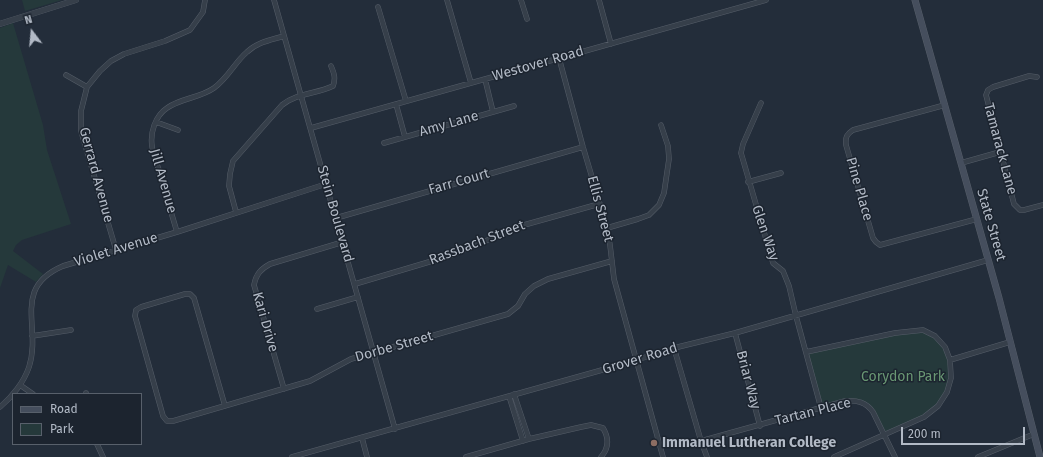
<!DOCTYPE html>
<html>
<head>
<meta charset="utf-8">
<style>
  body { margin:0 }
  #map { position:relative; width:1043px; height:457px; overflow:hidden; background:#232d3a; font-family:"Fira Sans",sans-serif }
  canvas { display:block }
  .legend { position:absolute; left:12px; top:393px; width:130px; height:52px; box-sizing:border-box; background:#1c242f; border:1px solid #58606b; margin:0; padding:5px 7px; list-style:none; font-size:12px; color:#b2bac6 }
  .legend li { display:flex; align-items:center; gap:8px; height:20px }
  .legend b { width:20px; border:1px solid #58606b }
  .north { position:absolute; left:12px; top:12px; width:40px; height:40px; -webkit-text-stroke:3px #1c242f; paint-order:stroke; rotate:344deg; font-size:11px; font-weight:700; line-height:16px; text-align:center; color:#b2bac6 }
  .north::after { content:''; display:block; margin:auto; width:14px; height:18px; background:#b2bac6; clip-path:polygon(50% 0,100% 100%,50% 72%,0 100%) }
  .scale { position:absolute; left:901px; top:427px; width:124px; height:18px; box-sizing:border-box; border:2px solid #b2bac6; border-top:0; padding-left:5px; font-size:12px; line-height:14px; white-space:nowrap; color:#b2bac6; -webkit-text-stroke:3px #1c242f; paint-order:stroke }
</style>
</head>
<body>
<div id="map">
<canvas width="1043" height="457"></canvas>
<ul class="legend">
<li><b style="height:5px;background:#454e5d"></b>Road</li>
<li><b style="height:11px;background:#25393b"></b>Park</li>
</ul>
<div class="north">N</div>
<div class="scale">200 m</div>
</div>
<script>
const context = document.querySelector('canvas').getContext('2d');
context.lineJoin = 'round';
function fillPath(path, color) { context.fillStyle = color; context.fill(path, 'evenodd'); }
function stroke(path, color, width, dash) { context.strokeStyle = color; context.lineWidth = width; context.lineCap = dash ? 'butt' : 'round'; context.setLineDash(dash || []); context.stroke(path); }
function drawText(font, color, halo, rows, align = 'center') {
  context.font = font + ' "Fira Sans",sans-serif'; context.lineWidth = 3; context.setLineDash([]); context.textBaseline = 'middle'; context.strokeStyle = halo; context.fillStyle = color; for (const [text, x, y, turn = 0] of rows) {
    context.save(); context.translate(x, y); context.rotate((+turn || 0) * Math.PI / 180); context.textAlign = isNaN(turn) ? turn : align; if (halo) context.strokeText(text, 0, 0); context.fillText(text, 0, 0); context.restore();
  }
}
const green = new Path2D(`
  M22 0H62L25 11Z
  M13 23 43 125 47 150 71 224 22 240 16 245 13 251 43 274 36 282 8 265 0 288V28Z
  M923 330C932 334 940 339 945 347 955 365 952 393 937 407 922 420 903 426 885 434L873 412 857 400 821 408 806 352 895 333Z`);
const minor = new Path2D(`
  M274 0 395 429
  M447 0 471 83
  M521 0 527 19
  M599 0 611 44
  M378 7 406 101
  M559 58 583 147 607 228 610 245 614 279 663 457
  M66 75 87 87
  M1037 77 1029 76 993 87 988 90 986 95 1014 204 1020 210H1024L1043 205
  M485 79 493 112
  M761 103 743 144 741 153 773 263 783 271 789 286 796 316 821 408
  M396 104 405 137
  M945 105 853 130C847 134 845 137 846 145L873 238 876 242 880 245 977 219
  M156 122 178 130
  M311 128 766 0
  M384 143 514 106
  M961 163 1000 152
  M748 182 781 173
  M236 212 229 186 230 174 233 161 282 105C297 93 316 94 333 86 336 78 334 73 331 66
  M336 218 583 147
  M607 228 638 219 649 215 659 205 664 193 669 159 668 146 661 125
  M177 232C171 212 165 192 160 173 157 164 153 155 152 146 150 133 155 116 167 108 181 98 200 98 214 88 228 78 235 62 247 52 257 42 271 40 284 36
  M116 250 81 131V111L87 87 100 71 111 61 124 54 165 41 190 30 203 12 205 0
  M355 284 449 256 524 225 599 204
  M317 309 358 297
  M735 333 760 426
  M32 336 71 330
  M674 348 701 441 707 457
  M806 352 895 333 923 330 935 336 945 347 950 360
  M20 385 33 394
  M284 389 254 285C256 274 261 269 270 264L343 242
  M86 394V393
  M514 394 529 439
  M509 396 523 441
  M225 406 194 298 190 294H185L141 307 136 310 135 316 163 416 167 421H173L310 381 351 359 508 314 518 306 525 294 534 286 548 279 612 261
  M0 407C12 397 24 382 29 367 42 327 11 288 63 266L177 232 326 184
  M362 438 367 457
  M701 441 845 401C857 400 866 402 873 412L895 457
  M97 444 103 457
  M292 457 627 363 674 348 735 333 988 260
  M466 457 529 439 581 427 591 425 603 428C609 438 609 448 601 457
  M834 457 924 417 938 406 947 392 951 378 950 360 1010 342
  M978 457 1034 434`);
const tertiary = new Path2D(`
  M0 24 76 0`);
const secondary = new Path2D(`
  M915 0 999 298 1040 457`);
const markers = [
  [654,443,4,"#8d6e63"]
];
const streetNames = [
  ["Westover Road",538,64,-16],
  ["Amy Lane",449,124,-16],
  ["Tamarack Lane",1000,149,75],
  ["Gerrard Avenue",96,175,75],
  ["Jill Avenue",163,181,74],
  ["Farr Court",459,182,-16],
  ["Pine Place",859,189,74],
  ["Ellis Street",600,209,75],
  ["Stein Boulevard",335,214,74],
  ["State Street",991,225,74],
  ["Glen Way",765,233,71],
  ["Rassbach Street",477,243,-21],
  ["Violet Avenue",116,250,-17],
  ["Kari Drive",265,322,74],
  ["Dorbe Street",394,347,-16],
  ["Grover Road",640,359,-17],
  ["Briar Way",748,380,75],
  ["Tartan Place",813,412,-14]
];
const parkNames = [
  ["Corydon Park",903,377]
];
const poiNames = [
  ["Immanuel Lutheran College",662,443]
];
fillPath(green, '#25393b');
stroke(minor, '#555d68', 5.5);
stroke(tertiary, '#555d68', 6);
stroke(secondary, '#555d68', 7);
stroke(minor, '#363f4a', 4.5);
stroke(tertiary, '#363f4a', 5.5);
stroke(secondary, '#454e5d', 6);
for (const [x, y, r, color] of markers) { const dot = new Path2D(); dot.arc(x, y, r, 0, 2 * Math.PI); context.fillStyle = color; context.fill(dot); stroke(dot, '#1c242f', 1.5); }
drawText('14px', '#b2bac6', '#1c242f', streetNames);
drawText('14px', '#699773', '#1c242f', parkNames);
drawText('bold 14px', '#b2bac6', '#1c242f', poiNames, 'left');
</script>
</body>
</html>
